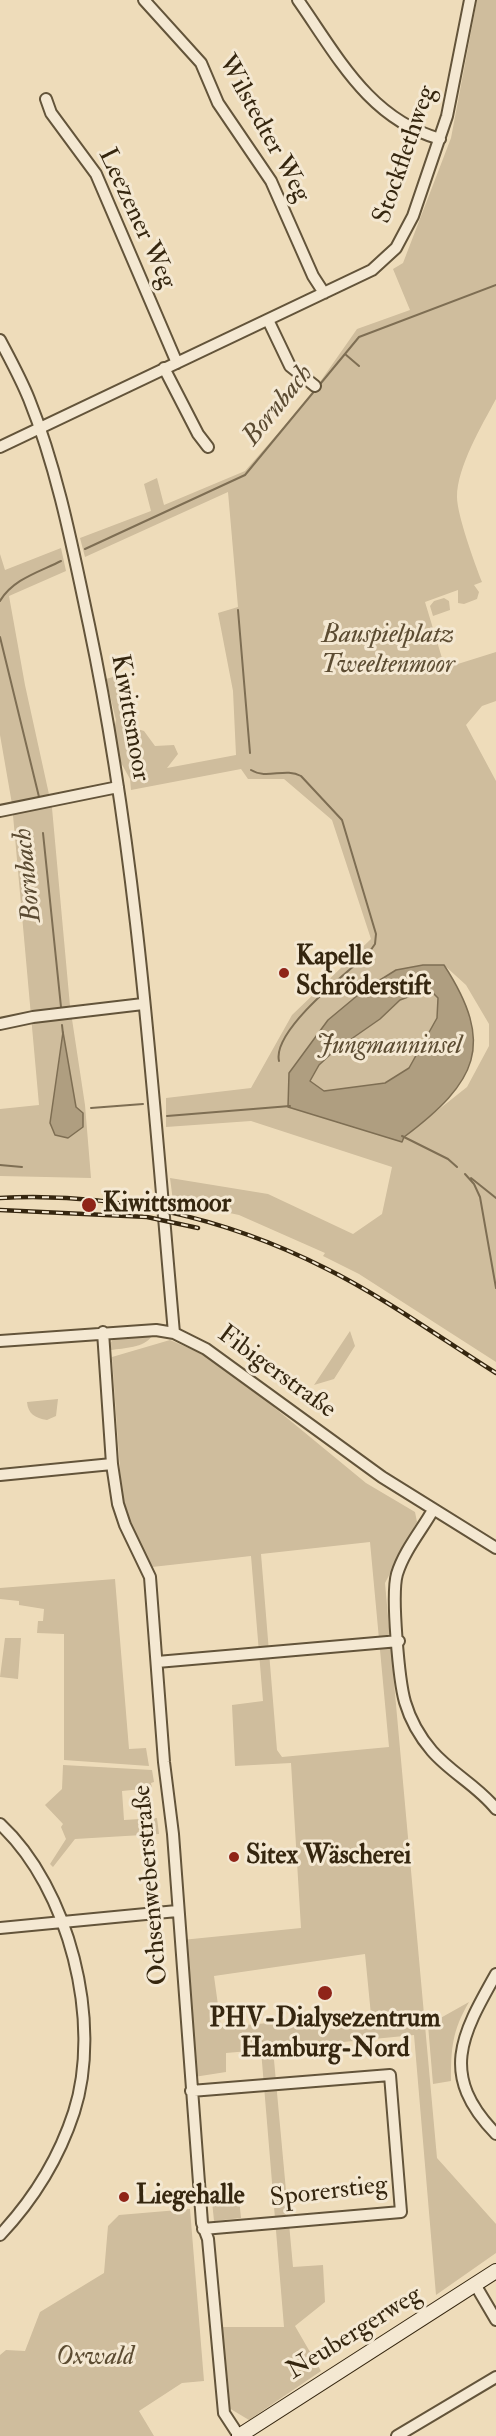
<!DOCTYPE html>
<html>
<head>
<meta charset="utf-8">
<style>
  body { margin:0 }
  canvas { display:block; background:#eedcba }
</style>
</head>
<body>
<canvas width="496" height="2436"></canvas>
<script>
const context = document.querySelector('canvas').getContext('2d');
context.lineJoin = 'round';
function fillPath(path, color) { context.fillStyle = color; context.fill(path, 'evenodd'); }
function stroke(path, color, width, dash) { context.strokeStyle = color; context.lineWidth = width; context.lineCap = dash ? 'butt' : 'round'; context.setLineDash(dash || []); context.stroke(path); }
function drawText(font, color, halo, rows, align = 'center') {
  context.font = font + ' "IM FELL Double Pica",serif'; context.lineWidth = 6; context.setLineDash([]); context.textBaseline = 'middle'; context.strokeStyle = halo; context.fillStyle = color; for (const [text, x, y, turn = 0] of rows) {
    context.save(); context.translate(x, y); context.rotate((+turn || 0) * Math.PI / 180); context.textAlign = isNaN(turn) ? turn : align; if (halo) context.strokeText(text, 0, 0); context.fillText(text, 0, 0); context.restore();
  }
}
const green = new Path2D(`
  M477 0H496V399C482 425 457 467 457 497 457 515 475 564 482 582L474 585 479 592 477 599 464 604 458 603V590L425 602 445 668 496 652V701L482 706 466 725 496 781V1362L359 1274 323 1256 325 1253 239 1215 173 1201 170 1178 268 1194 353 1234 382 1214 392 1167 251 1121 166 1127V1098L251 1088 292 1015 371 939 332 820 284 779H248L241 769 131 790 130 779 120 761 113 736 116 720 106 679 120 675 128 726 144 731 155 746 174 745 178 754 167 768 236 755 233 691 218 613 238 607 228 492 85 557 80 538 151 511 144 484 157 478 164 505 245 471 308 399 357 329 410 310 393 269 403 263 451 138ZM444 965 466 985 489 1024V1046L467 1087 404 1137 402 1142 288 1107 289 1073Z
  M61 548 66 571 9 596 25 685 52 808 70 1006 85 1105 91 1178 0 1176V1109L39 1105 12 804 0 735V554L5 570ZM63 1035 76 1107 50 1123Z
  M444 598 449 601 450 610 433 616 430 606 434 601Z
  M429 989 438 998 437 1018 409 1068 385 1083 324 1091 310 1081 319 1065 334 1051 380 1019 400 1000Z
  M350 1331 355 1346 334 1379 314 1385Z
  M126 1335 152 1336C144 1348 124 1348 111 1350L108 1346 115 1337Z
  M170 1340 198 1352 225 1367 366 1483 415 1512 417 1522 385 1583 437 2158 496 2224V2253L436 2295 414 2035 273 2049 293 2267 323 2265 325 2302 295 2326 321 2371 249 2420 229 2408 222 2327H284L261 2050 226 2053V2072L194 2077 182 1940 301 1928 291 1763 235 1766 232 1705 263 1701 251 1556 152 1567 123 1513 112 1357ZM370 1542 389 1747 282 1757 277 1750 261 1554ZM365 1954 371 2015 335 2019 334 2029 322 2030 321 2025H312L304 2020 221 2027 214 1976Z
  M58 1399 56 1416 47 1420C35 1418 28 1414 27 1402Z
  M115 1579 129 1749 146 1748 149 1766 64 1760V1634L37 1633 38 1621H43L44 1609 19 1605V1601L0 1599V1588Z
  M5 1638H21L18 1679 0 1677Z
  M63 1765 152 1770 154 1782 151 1783 152 1788 122 1791 124 1820 157 1818 159 1834 75 1839 53 1867 50 1864 66 1839 61 1827 63 1824 45 1805 62 1789Z
  M469 2002C452 2031 451 2049 451 2081L433 2084 428 2025Z
  M239 2198 241 2218 214 2221 212 2201Z
  M190 2209 204 2381 182 2383 139 2411 154 2436H0V2355L6 2350 25 2351 40 2312 104 2273 108 2226 119 2215Z`);
const water = new Path2D(`
  M423 965H444C496 1045 477 1082 404 1137L402 1142 288 1107 289 1073 328 1020 364 990 396 970ZM429 989 438 998 437 1018 409 1068 385 1083 324 1091 310 1081 319 1065 334 1051 380 1019 400 1000Z
  M63 1032 76 1107 83 1113V1127L68 1138 55 1135 50 1123Z`);
const stream = new Path2D(`
  M345 354 359 366
  M85 549 245 475 359 337 496 285
  M0 601C13 579 39 572 61 561
  M238 610 250 753
  M0 637 40 801
  M251 770C267 780 285 767 301 776L342 820 376 934 375 944 368 954C346 973 272 1031 279 1061
  M43 833 61 1007
  M62 1025 63 1034
  M91 1108 143 1104
  M167 1116 290 1106
  M402 1136 448 1159 457 1167
  M0 1165 22 1167
  M465 1174 474 1184 480 1197 496 1288
  M471 1178 496 1198`);
const street = new Path2D(`
  M144 0 201 63 218 103 271 181 313 276 324 293
  M298 0C338 57 369 119 440 139
  M46 99 51 113 96 174 177 363
  M268 320 290 366 315 386
  M0 340C10 359 21 379 29 399 58 471 73 550 89 625 138 857 153 1097 174 1333
  M164 368 198 434 208 447
  M0 447 372 270 396 248 413 216 447 116 470 0
  M0 811 118 787
  M0 1024 33 1017 143 1004
  M103 1332 112 1464 118 1504 125 1525 150 1577 164 1762 173 1834 202 2223 208 2239 224 2413 239 2436
  M0 1341 156 1330 174 1333 206 1349 382 1477 496 1548
  M0 1475 112 1464
  M433 1510C421 1531 404 1551 397 1574 391 1595 399 1681 405 1702 410 1719 420 1737 432 1751 451 1773 478 1786 496 1809
  M157 1662 399 1641
  M0 1824C69 1888 103 2022 74 2112 59 2158 33 2200 0 2235
  M0 1928 177 1911
  M496 1974C461 2036 439 2075 496 2134
  M191 2091 390 2075 401 2212 203 2229
  M476 2286 496 2320
  M397 2436 496 2377`);
const secondary = new Path2D(`
  M239 2436 496 2271`);
const rail = new Path2D(`
  M0 1198C113 1192 224 1217 325 1268 382 1296 442 1339 496 1373
  M0 1210 147 1217 198 1228`);
const markers = [
  [284,973,6,"#8f2418"],
  [89,1205,8,"#8f2418"],
  [234,1857,6,"#8f2418"],
  [325,1993,8,"#8f2418"],
  [124,2197,6,"#8f2418"]
];
const streetNames = [
  ["Wilstedter Weg",263,129,61],
  ["Stockflethweg",406,155,-71],
  ["Leezener Weg",136,219,65],
  ["Kiwittsmoor",129,718,80],
  ["Fibigerstraße",276,1373,36],
  ["Ochsenweberstraße",152,1885,-95],
  ["Sporerstieg",329,2193,-7],
  ["Neubergerweg",355,2334,-32]
];
const parkNames = [
  ["Bauspielplatz",388,636],
  ["Tweeltenmoor",388,666],
  ["Jungmanninsel",389,1047],
  ["Oxwald",95,2358]
];
const poiNames = [
  ["Kapelle",296,958],
  ["Schröderstift",296,988],
  ["Kiwittsmoor",103,1205],
  ["Sitex Wäscherei",246,1857],
  ["PHV-Dialysezentrum",325,2020,"center"],
  ["Hamburg-Nord",325,2050,"center"],
  ["Liegehalle",136,2197]
];
const waterNames = [
  ["Bornbach",279,406,-51],
  ["Bornbach",29,875,-96]
];
fillPath(green, '#cfbd9d');
fillPath(water, '#af9e80');
stroke(water, '#7e6e53', 1.5);
stroke(stream, '#7e6e53', 2);
stroke(street, '#63543a', 14);
stroke(secondary, '#35260f', 16);
stroke(street, '#f4e8d2', 10);
stroke(secondary, '#f4e8d2', 14);
stroke(rail, '#35260f', 4.5);
stroke(rail, '#f4e8d2', 2, [7]);
for (const [x, y, r, color] of markers) { const dot = new Path2D(); dot.arc(x, y, r, 0, 2 * Math.PI); context.fillStyle = color; context.fill(dot); stroke(dot, '#f4e8d2', 2); }
drawText('26px', '#35260f', '#f4e8d2', streetNames);
drawText('italic 26px', '#5c4c32', '#f4e8d2', parkNames);
drawText('bold 26px', '#35260f', '#f4e8d2', poiNames, 'left');
drawText('italic 27px', '#5a4a31', '#f4e8d2', waterNames);
</script>
</body>
</html>
